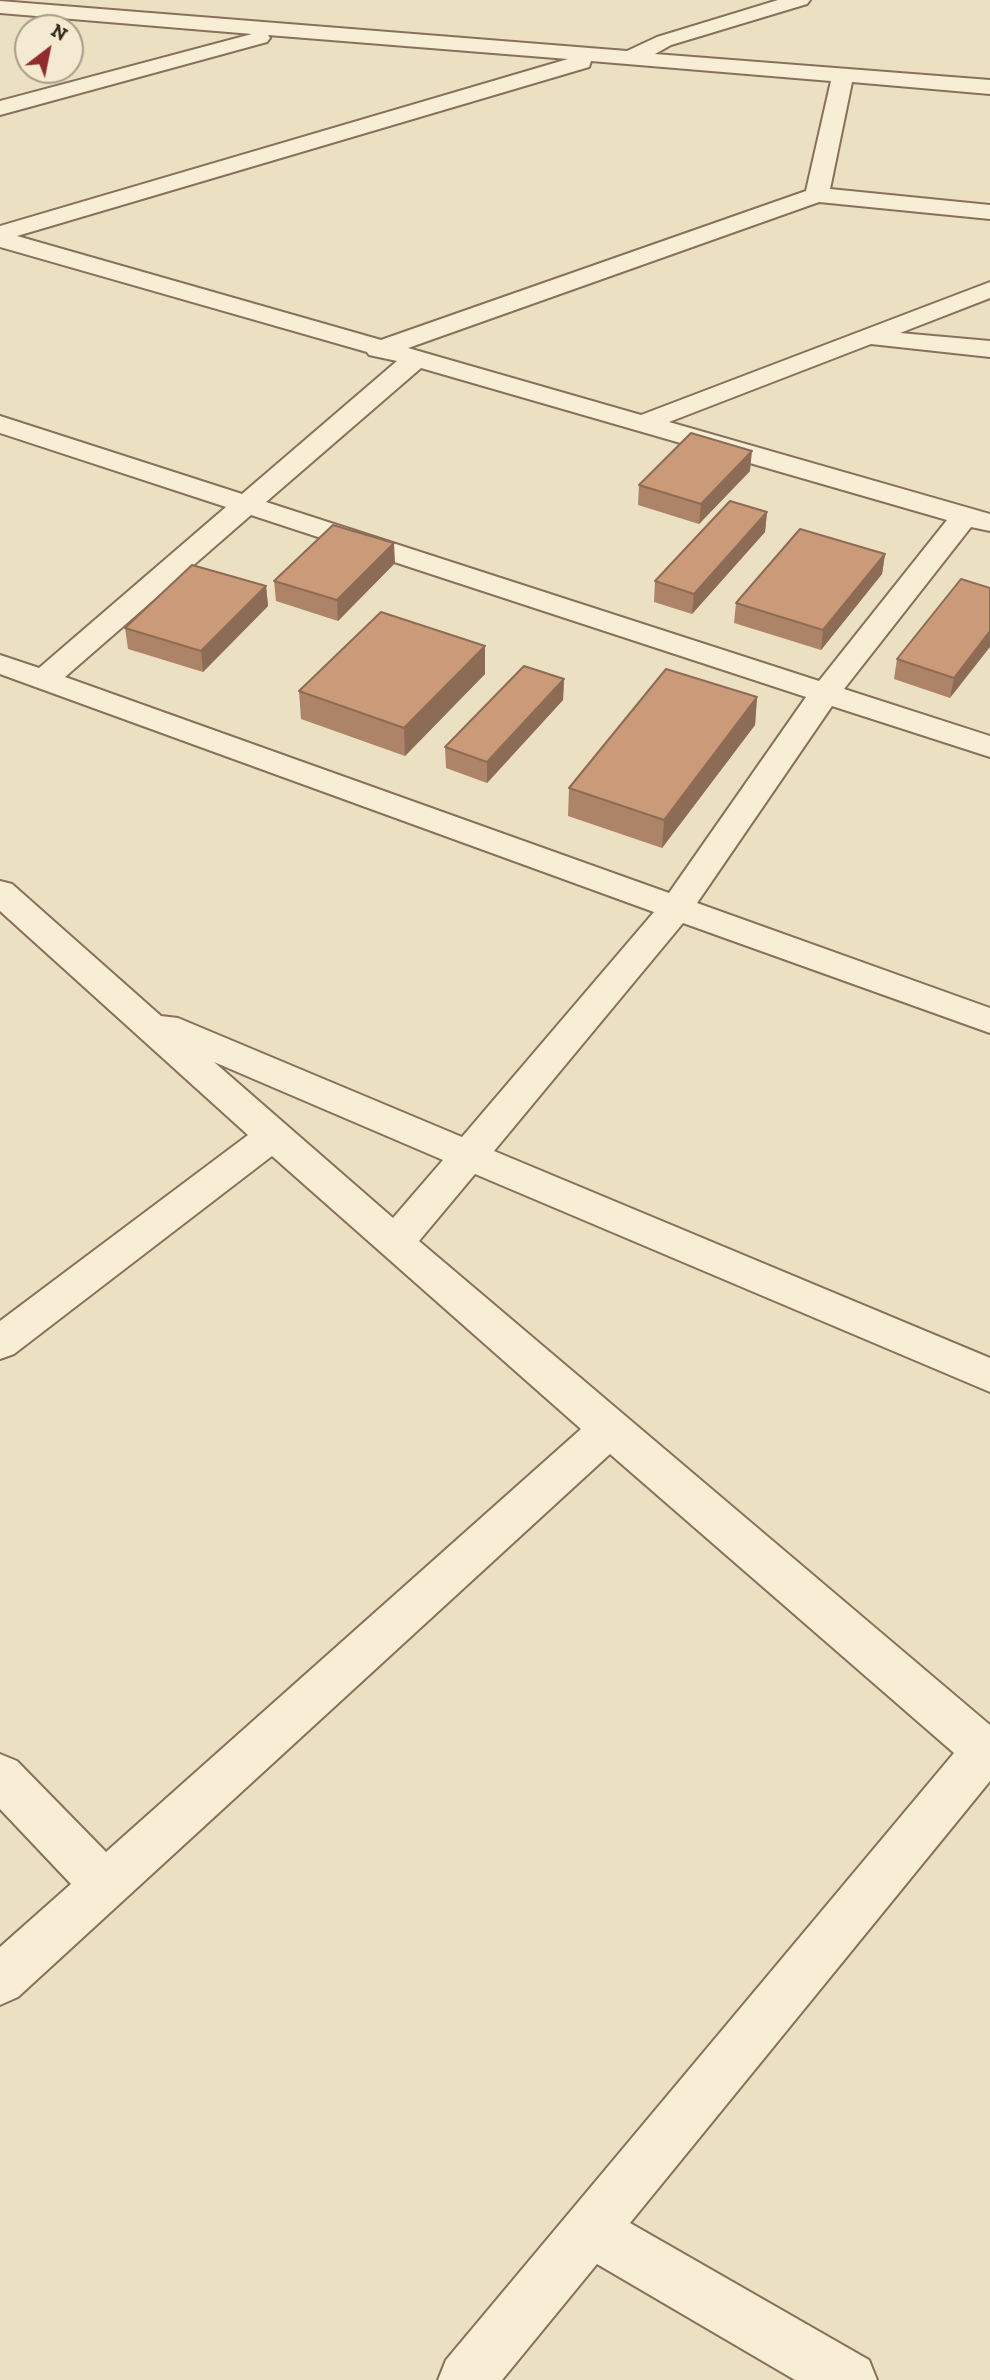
<!DOCTYPE html>
<html>
<head>
<meta charset="utf-8">
<style>
  body { margin:0 }
  #map { position:relative; width:990px; height:2380px; overflow:hidden; background:#ece0c2; font-family:"Zilla Slab",serif }
  canvas { display:block }
  .north { position:absolute; left:14px; top:14px; width:70px; height:70px; box-sizing:border-box; background:#f4ead1; border:2px solid #a89d89; border-radius:50%; rotate:32deg; font-size:19px; font-weight:700; line-height:28px; text-align:center; color:#36291d }
  .north::after { content:''; display:block; margin:auto; width:24px; height:32px; background:#932b2c; clip-path:polygon(50% 0,100% 100%,50% 72%,0 100%) }
</style>
</head>
<body>
<div id="map">
<canvas width="990" height="2380"></canvas>
<div class="north">N</div>
</div>
<script>
const context = document.querySelector('canvas').getContext('2d');
context.lineJoin = 'round';
function stroke(path, color, width, dash) { context.strokeStyle = color; context.lineWidth = width; context.lineCap = dash ? 'butt' : 'round'; context.setLineDash(dash || []); context.stroke(path); }
function fillPath(path, color) { context.fillStyle = color; context.fill(path, 'evenodd'); }
const minor = new Path2D(`
  M778 0H810L807 4 671 45 655 54 990 80V94L852 82 830 189 990 205V219L819 202 408 348 641 415 990 282V298L900 333 990 341V357L871 344 669 422 990 514V531L971 527 844 689 990 736V757L832 706 697 903 990 1008V1033L683 923 494 1151 990 1358V1392L475 1174 419 1241 990 1725V1781L630 2223 869 2360 877 2380H795L597 2264 502 2380H438L446 2360 954 1753 610 1454 18 1997 0 2005V1947L71 1884 0 1809V1754L17 1761 106 1852 581 1429 272 1156 14 1354 0 1359V1321L248 1135 0 911V881L12 884 161 1016 178 1018 462 1137 654 912 0 674V655L39 668 226 507 0 433V416L242 494 397 361 369 355 367 352 0 247V226L568 59 268 35 270 38 267 42 0 115V101L252 34 0 13V1L627 51 657 37ZM591 61 831 81 806 191 381 340 17 236 589 67ZM421 368 947 520 819 681 266 502ZM251 515 806 697 669 893 65 677ZM214 1062 443 1160 393 1218Z`);
const wall = new Path2D(`
  M750 471 699 524 638 505 639 485Z
  M767 512 765 532 692 614 654 602 655 581Z
  M885 554 882 574 821 650 734 623 736 603Z
  M395 563 338 621 276 601 274 581Z
  M266 586 268 606 203 672 128 649 125 628Z
  M990 588 950 698 894 679 897 659Z
  M485 646V674L405 756 301 719 299 691Z
  M564 679 563 700 487 783 446 768 445 747Z
  M757 697 755 725 662 848 568 816 569 788Z`);
const shadedWall = new Path2D(`
  M752 451 750 471 699 524 701 504Z
  M767 512 765 532 692 614 694 594Z
  M394 543 395 563 338 621 337 600Z
  M885 554 882 574 821 650 823 630Z
  M266 586 268 606 203 672 201 651Z
  M990 631V647L950 698 954 678Z
  M485 646V674L405 756 404 728Z
  M564 679 563 700 487 783V762Z
  M757 697 755 725 662 848 664 820Z`);
const building = new Path2D(`
  M691 433 752 451 701 504 639 485Z
  M730 501 767 512 694 594 655 581Z
  M333 525 394 543 337 600 274 581Z
  M800 529 885 554 823 630 736 603Z
  M192 565 266 586 201 651 125 628Z
  M961 579 990 588V631L954 678 897 659Z
  M381 612 485 646 404 728 299 691Z
  M524 666 564 679 487 762 445 747Z
  M666 669 757 697 664 820 569 788Z`);
stroke(minor, '#86715a', 4);
fillPath(minor, '#f8edd5');
fillPath(wall, '#ae8468');
fillPath(shadedWall, '#8d6c55');
fillPath(building, '#ca9a79');
stroke(building, '#8d6c55', 2);
</script>
</body>
</html>
